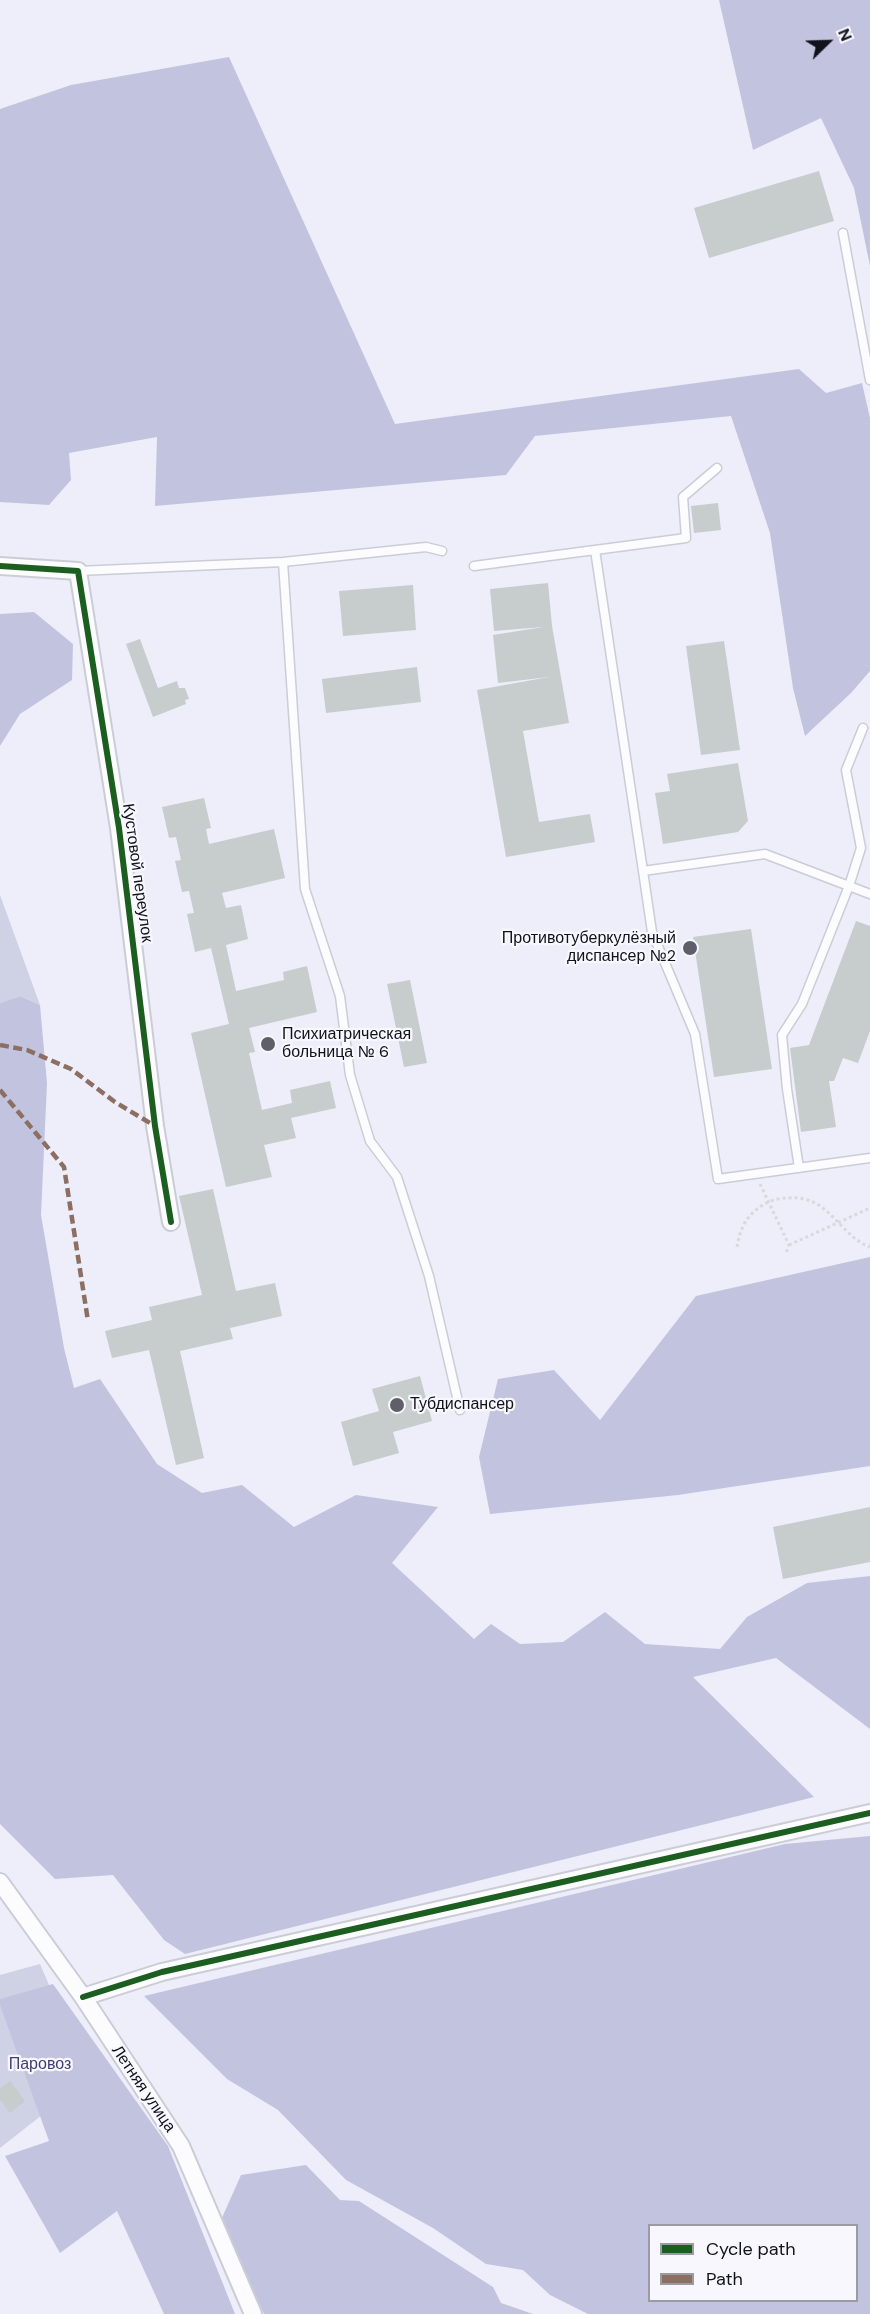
<!DOCTYPE html>
<html>
<head>
<meta charset="utf-8">
<style>
  body { margin:0 }
  #map { position:relative; width:870px; height:2314px; overflow:hidden; background:#edeef9; font-family:"DM Sans",sans-serif }
  canvas { display:block }
  .legend { position:absolute; left:648px; top:2224px; width:210px; height:78px; box-sizing:border-box; background:#f7f7fd; border:2px solid #9b9ba3; margin:0; padding:8px 10px; list-style:none; font-size:18px; color:#12121c }
  .legend li { display:flex; align-items:center; gap:12px; height:30px }
  .legend b { width:30px; border:2px solid #9b9ba3 }
  .north { position:absolute; left:798px; top:12px; width:60px; height:60px; -webkit-text-stroke:4px #f7f7fd; paint-order:stroke; rotate:67deg; font-size:16px; font-weight:700; line-height:24px; text-align:center; color:#12121c }
  .north::after { content:''; display:block; margin:auto; width:21px; height:27px; background:#12121c; clip-path:polygon(50% 0,100% 100%,50% 72%,0 100%) }
</style>
</head>
<body>
<div id="map">
<canvas width="870" height="2314"></canvas>
<ul class="legend">
<li><b style="height:8px;background:#1b5e20"></b>Cycle path</li>
<li><b style="height:8px;background:#8d6e63"></b>Path</li>
</ul>
<div class="north">N</div>
</div>
<script>
const context = document.querySelector('canvas').getContext('2d');
context.lineJoin = 'round';
function fillPath(path, color) { context.fillStyle = color; context.fill(path, 'evenodd'); }
function stroke(path, color, width, dash) { context.strokeStyle = color; context.lineWidth = width; context.lineCap = dash ? 'butt' : 'round'; context.setLineDash(dash || []); context.stroke(path); }
function drawText(font, color, halo, rows, align = 'center') {
  context.font = font + ' "DM Sans",sans-serif'; context.lineWidth = 4.5; context.setLineDash([]); context.textBaseline = 'middle'; context.strokeStyle = halo; context.fillStyle = color; for (const [text, x, y, turn = 0] of rows) {
    context.save(); context.translate(x, y); context.rotate((+turn || 0) * Math.PI / 180); context.textAlign = isNaN(turn) ? turn : align; if (halo) context.strokeText(text, 0, 0); context.fillText(text, 0, 0); context.restore();
  }
}
const green = new Path2D(`
  M0 895 40 1005 20 996 0 1003Z
  M40 1964 89 2078 0 2148V1975Z`);
const forest = new Path2D(`
  M719 0H870V266L854 188 821 118 753 150Z
  M229 57 395 424 799 369 826 393 862 383 870 418V671L851 693 805 736 793 688 770 533 731 416 535 436 506 475 155 506 157 437 69 453 71 480 49 505 0 502V109L71 85Z
  M34 612 73 644 72 680 20 714 0 746V614Z
  M20 996 40 1005 47 1083 41 1215 64 1348 74 1388 100 1379 157 1464 202 1493 242 1485 294 1527 356 1495 438 1507 392 1563 474 1639 491 1624 520 1644 563 1642 605 1612 645 1644 720 1649 747 1617 807 1583 870 1576V1729L776 1658 693 1677 814 1797 185 1954 164 1940 113 1875 55 1879 0 1824V1003Z
  M870 1257V1466L678 1495 490 1514 479 1457 498 1379 554 1370 600 1420 696 1296Z
  M870 1836V2314H588L550 2295 523 2270 486 2264 433 2228 346 2180 278 2110 227 2079 144 1996 785 1844ZM650 2226H856V2300H650Z
  M53 1984 168 2146 235 2314H164L117 2211 60 2253 5 2156 49 2141 0 2005V1999Z
  M306 2165 340 2200 359 2201 493 2287 501 2303 533 2314H264L221 2220 241 2175Z`);
const building = new Path2D(`
  M819 171 834 221 709 258 694 208Z
  M718 503 721 530 694 533 691 506Z
  M548 583 552 626 569 723 523 731 539 822 590 814 595 842 506 857 477 690 549 677 498 683 493 635 543 627 494 631 490 589Z
  M413 585 416 630 343 636 339 591Z
  M140 639 158 688 177 681 179 688H185L189 699 185 700 186 704 153 717 126 644Z
  M724 641 740 750 701 755 686 646Z
  M417 667 421 702 326 713 322 679Z
  M738 763 748 821 738 832 663 844 655 793 670 791 667 774Z
  M204 798 211 828 206 829 209 844 274 829 285 878 222 893 226 908 241 905 248 939 226 945 236 991 284 980 283 972 307 966 317 1012 249 1028 255 1052 249 1053 262 1110 292 1103 290 1090 330 1081 336 1108 291 1118 296 1138 264 1145 272 1177 226 1187 191 1033 229 1024 211 948 195 952 187 914 194 913 189 891 182 892 175 861 181 860 176 837 169 838 162 807Z
  M856 921 870 926V1031L858 1063 843 1058 834 1081H829L836 1127 801 1132 790 1048 809 1045Z
  M751 929 772 1069 714 1077 693 937Z
  M410 980 427 1063 404 1067 387 984Z
  M213 1189 236 1291 275 1283 282 1316 230 1328 233 1339 180 1351 204 1458 176 1465 149 1350 112 1358 105 1331 152 1320 149 1307 202 1295 179 1196Z
  M420 1376 432 1421 393 1432 399 1453 353 1466 341 1422 379 1411 372 1389Z
  M870 1507V1562L783 1579 773 1527Z
  M10 2081 25 2101 10 2113 0 2100V2088Z`);
const path = new Path2D(`
  M760 1184 789 1245 786 1253
  M789 1245 870 1208
  M737 1247C740 1229 746 1215 763 1205 771 1200 780 1198 789 1198 830 1195 838 1235 870 1247`);
const lane = new Path2D(`
  M843 233 870 380
  M595 550 686 538 683 497 717 468
  M283 562 426 547 442 551
  M474 566 595 550 643 871 765 854 870 894
  M78 571 283 562 305 889 340 996 350 1075 370 1141 397 1177 429 1276 460 1410
  M643 871 652 932 695 1034 718 1179 870 1158
  M799 1168 787 1089 782 1035 802 1004 849 886 861 848 846 770 863 728`);
const street = new Path2D(`
  M0 566 78 571 119 828 155 1126 171 1222
  M0 1882 83 1997 181 2146 253 2314
  M83 1997 162 1972 870 1813`);
const quiet = new Path2D(`
  M0 1045 27 1050 71 1069 115 1102 155 1126
  M0 1090 64 1167 88 1321`);
const cycleway = new Path2D(`
  M0 566 78 571 119 828 155 1126 171 1222
  M83 1997 162 1972 870 1813`);
const markers = [
  [690,948,8,"#5f5f69"],
  [268,1044,8,"#5f5f69"],
  [397,1405,8,"#5f5f69"]
];
const streetNames = [
  ["Кустовой переулок",137,873,82],
  ["Летняя улица",143,2089,56]
];
const poiNames = [
  ["Противотуберкулёзный",676,939,"right"],
  ["диспансер №2",676,957,"right"],
  ["Психиатрическая",282,1035],
  ["больница № 6",282,1053],
  ["Тубдиспансер",410,1405]
];
const parkNames = [
  ["Паровоз",40,2065]
];
fillPath(green, '#cfd1e4');
fillPath(forest, '#c2c4df');
fillPath(building, '#c6cdcc');
stroke(lane, '#cbccd6', 11);
stroke(street, '#cbccd6', 20);
stroke(path, '#d9d9dd', 3, [3, 3]);
stroke(lane, '#fcfcfe', 8);
stroke(street, '#fcfcfe', 16);
stroke(quiet, '#8d6e63', 4.5, [9, 4.5]);
stroke(cycleway, '#1b5e20', 6);
for (const [x, y, r, color] of markers) { const dot = new Path2D(); dot.arc(x, y, r, 0, 2 * Math.PI); context.fillStyle = color; context.fill(dot); stroke(dot, '#f7f7fd', 2); }
drawText('16px', '#12121c', '#f7f7fd', streetNames);
drawText('16px', '#12121c', '#f7f7fd', poiNames, 'left');
drawText('16px', '#3f3e73', '#f7f7fd', parkNames);
</script>
</body>
</html>
